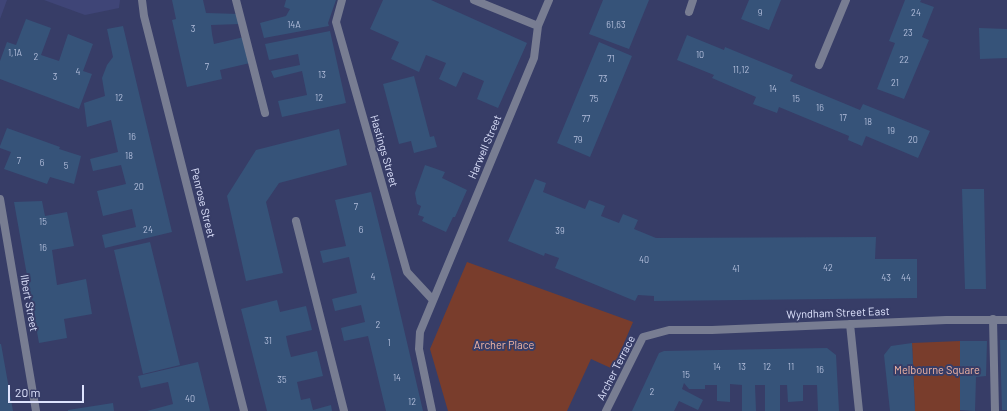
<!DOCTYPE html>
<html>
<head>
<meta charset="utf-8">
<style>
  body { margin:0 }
  #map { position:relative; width:1007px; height:411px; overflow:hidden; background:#373d67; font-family:Barlow,sans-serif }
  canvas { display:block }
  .scale { position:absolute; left:8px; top:385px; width:76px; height:18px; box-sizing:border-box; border:2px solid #dee3fd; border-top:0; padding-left:5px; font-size:12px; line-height:14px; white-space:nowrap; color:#dee3fd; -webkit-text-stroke:3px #373d67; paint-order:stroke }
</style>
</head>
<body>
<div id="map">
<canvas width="1007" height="411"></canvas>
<div class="scale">20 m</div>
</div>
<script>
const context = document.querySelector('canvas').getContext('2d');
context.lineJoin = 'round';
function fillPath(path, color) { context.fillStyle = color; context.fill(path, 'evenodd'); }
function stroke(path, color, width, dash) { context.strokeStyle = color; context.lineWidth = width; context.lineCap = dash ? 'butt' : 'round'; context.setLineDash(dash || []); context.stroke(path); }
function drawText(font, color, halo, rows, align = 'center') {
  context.font = font + ' Barlow,sans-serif'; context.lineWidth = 4; context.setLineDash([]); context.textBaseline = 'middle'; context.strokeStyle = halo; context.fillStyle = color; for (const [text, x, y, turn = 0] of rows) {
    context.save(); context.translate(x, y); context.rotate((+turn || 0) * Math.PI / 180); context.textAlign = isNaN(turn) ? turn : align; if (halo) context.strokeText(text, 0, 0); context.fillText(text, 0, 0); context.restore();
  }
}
const built = new Path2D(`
  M0 0H7L0 19Z
  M44 0H120L119 8 85 15Z`);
const green = new Path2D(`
  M467 262 633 322 613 369 591 359 567 411H448L430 349Z
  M960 341V411H915L912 343Z`);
const building = new Path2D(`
  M172 0H203L206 13 239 14 240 24 211 25 212 34 214 44 244 37 250 63 220 70 222 79 187 87 172 20 176 19Z
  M286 0H336L328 23 329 26 264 38 260 23 286 16 290 9 284 7Z
  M383 0H431L527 43 498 108 477 99 484 81 463 72 456 87 439 79 446 63 426 55 419 72 391 59 399 42 370 29Z
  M603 0H649L629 49 589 34Z
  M749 0H781L769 30 741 19Z
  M905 0H921L920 2 934 7 922 37 929 40 904 99 877 89 895 43 889 41Z
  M26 19 51 28 41 55 59 61 68 34 93 44 83 71 92 74 79 109 0 79V61L7 42 16 45Z
  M123 26 172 232 105 248 102 235 136 227 132 209 103 216 97 191 126 184 121 165 93 171 90 159 118 152 111 120 87 127 84 103 105 96 102 78 107 65 113 57 107 29Z
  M979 28 1007 29V58L980 59Z
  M330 31 346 103 282 117 278 101 307 95 302 71 274 78 271 71 300 65 298 54 269 60 265 44Z
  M687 35 724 50 725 47 793 75 790 81 860 110 863 104 930 131 918 158 866 136 862 146 848 140 849 136 779 107 777 113 753 104 756 97 712 78 714 75 677 60Z
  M599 42 632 56 590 157 557 143Z
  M414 76 430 137 434 136 437 147 414 153 411 141 399 144 383 84Z
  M7 128 60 147 59 149 81 156 74 184 50 177 47 184 4 169 11 152 0 148V146Z
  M339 129 347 165 279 183 266 202 283 273 246 281 227 196 256 150Z
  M425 165 445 172 442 178 467 190 455 217H453L446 232 422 221 424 217 418 215 421 206 417 204 415 193Z
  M535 179 546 183 543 192 585 209 589 200 605 206 601 216 619 223 623 214 638 220 634 229 656 238 876 237 875 259H917V298L654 301V296L638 295 635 301 555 268 559 258 545 253 544 256 508 241Z
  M962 189H984L986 289H965Z
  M371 192 388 261 423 411H386L368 336 344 341 341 328 365 322 361 305 335 311 332 299 357 293 349 257 323 263 320 251 346 246 335 200Z
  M42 201 45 216 67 212 74 246 52 250 57 285 86 279 92 314 64 319 67 338 39 343 14 202Z
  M150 242 180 365 143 374 114 250Z
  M277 300 280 312 306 306 312 330 286 336 288 346 291 357 317 351 323 376 297 382 301 400 310 398 313 410 331 405 332 411H267L241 309Z
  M1000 340H1007V410H1002Z
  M960 341H987L986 376 976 377 975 411 960 410Z
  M912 343 915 411H890L884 355 891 346Z
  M0 344H1L13 411H0Z
  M827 348 836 355 839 411H818L817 385H803V401L788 402 787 385H780V411H765V385H755L756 411H742V385L730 384V402L717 401V385H705V389H689L684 383 682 389 703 400 698 410 679 401 674 411H632L659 353 664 351Z
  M198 362 210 411H147L173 404 168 382 141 388 138 376Z
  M113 403 114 411H68V410Z`);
const service = new Path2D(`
  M236 0 265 113
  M689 12 693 0
  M296 221 344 411`);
const pedestrian = new Path2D(`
  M993 319 995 411`);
const minor = new Path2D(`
  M142 0 144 16 244 411
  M342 0 336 22 407 272 432 299
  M474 0 538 26
  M819 65 846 0
  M0 199 36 411
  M850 324 859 411
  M432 411 419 349 420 332 534 58 538 26 549 0
  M606 411 643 337 669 330H712L946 320H1007`);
const numberNames = [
  ["9",760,13],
  ["24",916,13],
  ["14A",294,25],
  ["61,63",616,25],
  ["3",193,29],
  ["23",908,33],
  ["1,1A",15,53],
  ["10",700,55],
  ["2",36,57],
  ["71",611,59],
  ["22",904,60],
  ["7",207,67],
  ["11,12",741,70],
  ["4",78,72],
  ["13",322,75],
  ["3",55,77],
  ["73",603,79],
  ["21",895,83],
  ["14",773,89],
  ["12",119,98],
  ["12",319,98],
  ["75",594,99],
  ["15",796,99],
  ["16",820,108],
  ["17",843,118],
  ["77",586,119],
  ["18",868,122],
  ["19",891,131],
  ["16",132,137],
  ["79",578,140],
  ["20",913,140],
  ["18",129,156],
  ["7",19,161],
  ["6",42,163],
  ["5",66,166],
  ["20",139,187],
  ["7",356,207],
  ["15",43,222],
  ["24",148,230],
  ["6",361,230],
  ["39",560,231],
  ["16",43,248],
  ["40",644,260],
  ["42",828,268],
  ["41",736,269],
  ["4",373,277],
  ["43",886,278],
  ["44",906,278],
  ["2",378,325],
  ["31",268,341],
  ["1",389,343],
  ["14",717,367],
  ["13",742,367],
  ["12",767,367],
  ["11",791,367],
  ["16",820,370],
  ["15",686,375],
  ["14",397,378],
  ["35",282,380],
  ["2",652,392],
  ["40",190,399],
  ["12",412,402]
];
const streetNames = [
  ["Harwell Street",485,147,-67],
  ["Hastings Street",384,151,74],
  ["Penrose Street",203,203,76],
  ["Ilbert Street",29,303,80],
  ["Wyndham Street East",838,313,-2],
  ["Archer Terrace",616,368,-63]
];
const parkNames = [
  ["Archer Place",504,345],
  ["Melbourne Square",937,370]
];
fillPath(built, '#3f4577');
fillPath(green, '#793d2c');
fillPath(building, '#365379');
stroke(service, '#787d92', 8);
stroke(pedestrian, '#787d92', 8);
stroke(minor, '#787d92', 8);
drawText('9px', '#b4bfdc', null, numberNames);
drawText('11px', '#dee3fd', '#373d67', streetNames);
drawText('11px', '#f3b6a4', '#373d67', parkNames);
</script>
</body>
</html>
